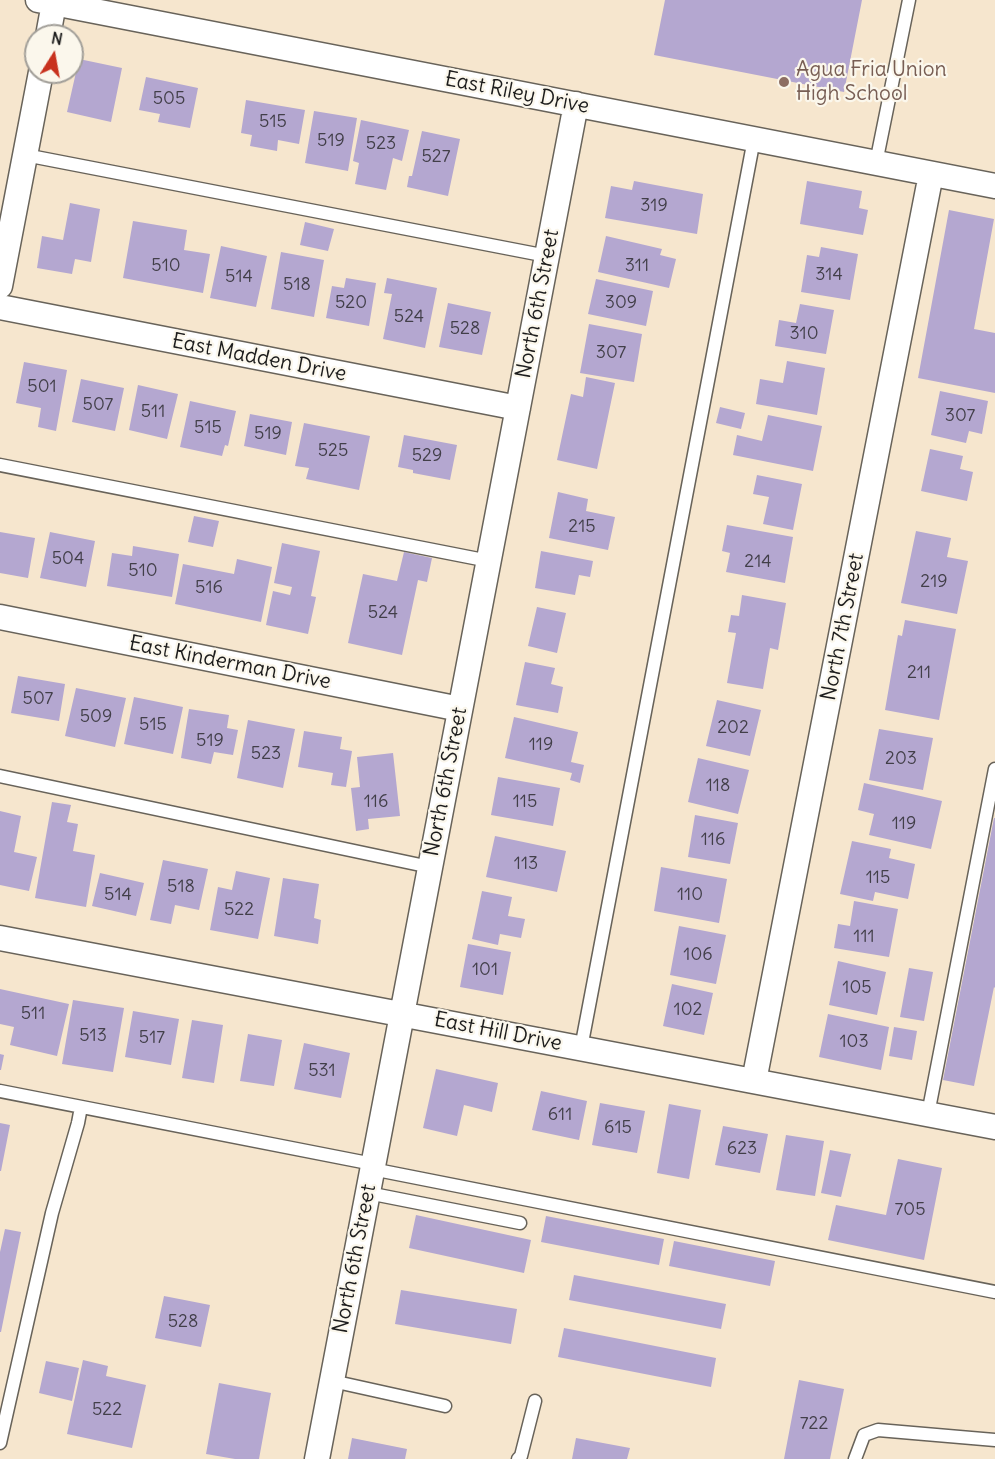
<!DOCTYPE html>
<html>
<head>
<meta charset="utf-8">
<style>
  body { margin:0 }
  #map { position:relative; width:995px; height:1459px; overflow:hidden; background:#f6e6ce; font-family:Delius,sans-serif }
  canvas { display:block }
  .north { position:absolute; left:24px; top:24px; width:60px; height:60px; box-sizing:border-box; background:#fbf7ec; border:2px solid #a29f99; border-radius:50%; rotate:11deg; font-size:16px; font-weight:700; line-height:24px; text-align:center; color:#1c1c1c }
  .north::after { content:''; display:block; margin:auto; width:21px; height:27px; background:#c8321e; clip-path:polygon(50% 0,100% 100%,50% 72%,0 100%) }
</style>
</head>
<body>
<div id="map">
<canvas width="995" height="1459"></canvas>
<div class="north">N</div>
</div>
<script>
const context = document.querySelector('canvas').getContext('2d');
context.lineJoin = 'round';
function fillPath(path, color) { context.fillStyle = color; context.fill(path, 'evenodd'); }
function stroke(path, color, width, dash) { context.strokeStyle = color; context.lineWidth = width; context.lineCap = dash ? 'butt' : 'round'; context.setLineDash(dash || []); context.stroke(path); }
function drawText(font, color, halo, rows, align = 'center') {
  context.font = font + ' Delius,sans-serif'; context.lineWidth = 4.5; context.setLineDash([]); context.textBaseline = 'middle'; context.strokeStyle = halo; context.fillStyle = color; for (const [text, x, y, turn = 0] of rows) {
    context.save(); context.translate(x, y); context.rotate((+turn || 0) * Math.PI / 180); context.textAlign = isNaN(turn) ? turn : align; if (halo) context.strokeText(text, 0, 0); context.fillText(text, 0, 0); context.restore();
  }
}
const building = new Path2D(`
  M665 0H862L844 92 654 55Z
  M79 59 122 68 111 122 67 112Z
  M146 77 198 88 190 128 158 122 160 114 139 110Z
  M246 100 305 110 299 144 278 140 277 151 250 146 252 135 241 133Z
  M314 111 357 118 348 171 305 163Z
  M361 120 409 130 402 161 393 158 386 190 355 184 359 163 353 161Z
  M422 131 460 139 448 196 407 187 409 176H412Z
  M634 181 703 194 697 234 605 218 611 186 632 190Z
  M807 181 862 191 859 208 868 210 863 235 800 224Z
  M70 203 100 209 91 262 75 259 72 274 37 268 42 236 63 240Z
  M949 210 994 219 974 329 995 333V393L918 378Z
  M133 221 187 230 184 250 210 254 203 293 123 278Z
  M305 222 334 229 328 251 300 245Z
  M606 236 662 249 660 255 676 259 669 288 598 272Z
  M221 246 267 256 256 307 210 298Z
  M821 247 858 254 850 300 801 292 807 255 819 257Z
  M281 252 324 260 314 317 271 309Z
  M346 278 376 283 369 326 326 318 332 286 344 288Z
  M387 278 437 288 425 348 383 339 392 294 384 293Z
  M596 279 653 291 646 326 588 314Z
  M448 303 491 312 482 355 439 347Z
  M800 304 834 310 826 354 775 346 779 320 796 323Z
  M589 324 642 334 634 382 580 373Z
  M787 361 825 368 817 415 756 404 760 379 783 383Z
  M24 362 67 370 56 431 38 427 41 408 16 403Z
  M586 377 615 383 597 469 557 460 571 394 583 397Z
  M81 379 124 388 115 431 72 422Z
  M138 385 178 394 167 439 129 430Z
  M940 391 988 401 982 434 969 431 966 443 931 435Z
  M190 401 236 411 228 446 225 445 222 456 180 447Z
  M720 407 745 413 741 429 716 423Z
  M250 414 292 422 286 455 244 446Z
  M768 415 822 426 813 471 733 455 737 435 762 441Z
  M304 423 370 436 359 490 306 479 309 468 295 466Z
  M404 435 457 445 450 480 413 473V470L398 467Z
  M930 449 963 456 960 469 973 472 967 501 921 491Z
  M757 475 802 484 793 530 763 524 769 497 753 494Z
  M558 492 588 499 586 511 615 517 608 550 549 538Z
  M194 516 219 521 213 547 188 542Z
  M727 525 793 537 785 583 726 572 730 553 722 551Z
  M916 531 951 538 947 557 968 561 957 614 901 603Z
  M0 532 35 538 28 578 0 573Z
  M50 532 95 541 86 587 40 578Z
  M282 543 320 551 311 596 316 597 308 634 266 625 273 591 290 595 292 587 274 583Z
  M133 546 179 554 172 597 107 586 112 553 132 556Z
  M541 551 593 561 590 577 579 575 575 595 535 588Z
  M404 552 432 558 427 582 418 580 402 655 348 643 363 574 397 581Z
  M237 559 272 567 261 622 175 604 183 564 234 574Z
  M742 595 786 603 778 650 770 648 763 689 727 683 736 633 728 632 731 615 739 616Z
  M537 607 566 613 557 653 528 646Z
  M905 620 956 629 939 720 885 710 898 635 902 636Z
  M525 662 555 668 551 684 563 687 558 713 516 705Z
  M18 676 65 684 59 721 11 713Z
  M76 688 126 698 115 747 65 736Z
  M134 697 183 707 173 754 124 744Z
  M717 700 761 710 750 756 706 746Z
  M189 709 229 715 227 728 238 730 233 755 214 752 211 764 181 758Z
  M514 717 578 732 571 762 584 765 580 783 570 780 572 773 505 758Z
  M248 720 295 729 283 788 237 778Z
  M879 729 933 738 923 790 869 780Z
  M304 731 342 737 340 749 352 751 346 787 331 785 333 773 298 767Z
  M393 753 400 816 368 819 369 829 356 831 351 788 360 787 357 757Z
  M698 758 749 770 738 814 688 802Z
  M498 777 560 788 553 826 491 815Z
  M864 783 942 801 931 849 869 835 874 814 858 810Z
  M52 802 71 805 67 822 78 824 73 851 95 855 86 907 35 898Z
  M0 811 21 816 14 852 37 857 29 891 0 885Z
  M695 815 738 823 730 864 688 857Z
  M994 818H995V988L994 987 974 1086 943 1080Z
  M495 836 566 851 557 892 486 877Z
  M852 841 891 849 889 858 915 864 908 899 875 892 873 901 840 894Z
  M163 860 208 869 199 910 175 905 171 924 150 920Z
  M661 867 727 879 719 923 654 911Z
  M236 871 270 878 258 939 210 930 218 887 232 890Z
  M100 873 144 883 136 916 92 906Z
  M283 878 319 884 314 918 321 920 318 944 274 936Z
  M482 891 512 897 508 916 525 919 521 938 500 934 498 945 472 939Z
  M854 901 898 909 889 957 834 948 838 924 850 926Z
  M679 926 726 935 716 984 670 975Z
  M468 944 511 952 503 995 460 987Z
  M838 961 886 972 877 1015 829 1005Z
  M909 968 933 972 924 1021 900 1017Z
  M672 984 713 993 704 1035 663 1026Z
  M0 989 69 1004 57 1056 10 1045 14 1027 0 1024Z
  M73 1000 124 1008 113 1072 62 1064Z
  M133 1011 179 1019 171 1065 125 1057Z
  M828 1014 889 1027 881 1070 819 1057Z
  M192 1020 223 1025 214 1083 182 1078Z
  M894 1027 917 1031 912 1060 889 1056Z
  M248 1034 282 1040 274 1086 240 1081Z
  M304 1043 350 1053 341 1098 294 1089Z
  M0 1054 4 1055 1 1070H0Z
  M436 1069 498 1083 492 1112 464 1105 457 1136 423 1128Z
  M541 1091 587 1101 579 1140 532 1130Z
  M600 1103 645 1111 637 1153 592 1145Z
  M669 1104 701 1110 689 1179 657 1173Z
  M0 1123 10 1125 1 1171H0Z
  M723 1126 768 1134 760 1173 715 1165Z
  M786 1135 824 1141 815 1196 776 1190Z
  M830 1150 851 1154 841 1197 821 1193Z
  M898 1159 942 1168 924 1260 828 1240 836 1205 886 1215Z
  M416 1215 531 1240 524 1273 409 1248Z
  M546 1216 664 1239 659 1265 541 1242Z
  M5 1229 21 1232 1 1332H0V1252Z
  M674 1241 775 1261 770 1286 669 1266Z
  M574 1275 726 1304 721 1329 569 1300Z
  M401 1290 517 1309 511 1344 395 1324Z
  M164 1296 210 1305 201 1347 155 1338Z
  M564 1328 716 1358 711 1387 558 1357Z
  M83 1360 108 1366 106 1376 146 1385 132 1448 67 1434Z
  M46 1361 79 1368 72 1401 39 1393Z
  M799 1380 844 1389 830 1459H784Z
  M219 1383 271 1393 259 1459H235L206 1454Z
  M352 1438 407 1449 405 1459H348Z
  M576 1438 630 1448 627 1459H572Z`);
const service = new Path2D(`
  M25 155 547 256
  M876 163 909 0
  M0 465 489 561
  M0 776 430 867
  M581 1048 754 139
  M0 1091 373 1164
  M928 1114 995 769
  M372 1169 995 1292
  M368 1193 520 1223
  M332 1381 445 1406
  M0 1443 52 1213 78 1123 81 1107
  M518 1459 521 1456 535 1401
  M855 1459 864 1435 878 1430 995 1440`);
const minor = new Path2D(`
  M38 0 995 186
  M48 36 54 3
  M0 286 41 72
  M0 307 518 408
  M0 617 460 709
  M0 938 995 1127
  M754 1081 931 174
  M317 1459 576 104`);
const markers = [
  [784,82,6,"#8d6e63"]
];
const numberNames = [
  ["505",169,99],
  ["515",273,122],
  ["519",331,141],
  ["523",381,144],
  ["527",436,157],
  ["319",654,206],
  ["510",166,266],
  ["311",637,266],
  ["314",829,275],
  ["514",239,277],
  ["518",297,285],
  ["520",351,303],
  ["309",621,303],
  ["524",409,317],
  ["528",465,329],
  ["310",804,334],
  ["307",611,353],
  ["501",42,387],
  ["507",98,405],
  ["511",153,412],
  ["307",960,416],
  ["515",208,428],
  ["519",268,434],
  ["525",333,451],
  ["529",427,456],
  ["215",582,527],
  ["504",68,559],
  ["214",758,562],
  ["510",143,571],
  ["219",934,582],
  ["516",209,588],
  ["524",383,613],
  ["211",919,673],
  ["507",38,699],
  ["509",96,717],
  ["515",153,725],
  ["202",733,728],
  ["519",210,741],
  ["119",541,745],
  ["523",266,754],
  ["203",901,759],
  ["118",718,786],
  ["116",376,802],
  ["115",525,802],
  ["119",904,824],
  ["116",713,840],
  ["113",526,864],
  ["115",878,878],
  ["518",181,887],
  ["514",118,895],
  ["110",690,895],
  ["522",239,910],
  ["111",864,937],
  ["106",698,955],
  ["101",485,970],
  ["105",857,988],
  ["102",688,1010],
  ["511",33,1014],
  ["513",93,1036],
  ["517",152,1038],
  ["103",854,1042],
  ["531",322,1071],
  ["611",560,1115],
  ["615",618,1128],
  ["623",742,1149],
  ["705",910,1210],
  ["528",183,1322],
  ["522",107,1410],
  ["722",814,1424]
];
const educationNames = [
  ["Agua Fria Union",796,70],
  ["High School",796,94]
];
const streetNames = [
  ["East Riley Drive",517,93,11],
  ["North 6th Street",538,304,-79],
  ["East Madden Drive",259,358,11],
  ["North 7th Street",843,627,-79],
  ["East Kinderman Drive",230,663,11],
  ["North 6th Street",446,782,-79],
  ["East Hill Drive",498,1032,11],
  ["North 6th Street",355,1259,-79]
];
fillPath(building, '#b4a7d0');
stroke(service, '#68635a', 15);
stroke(minor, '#68635a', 27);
stroke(service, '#fff', 12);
stroke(minor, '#fff', 24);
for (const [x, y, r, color] of markers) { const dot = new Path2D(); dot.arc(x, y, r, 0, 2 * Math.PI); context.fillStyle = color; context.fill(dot); stroke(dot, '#fbf7ec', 2); }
drawText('18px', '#423f49', null, numberNames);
drawText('21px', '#785e54', '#fbf7ec', educationNames, 'left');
drawText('21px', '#1c1c1c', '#fbf7ec', streetNames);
</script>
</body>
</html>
